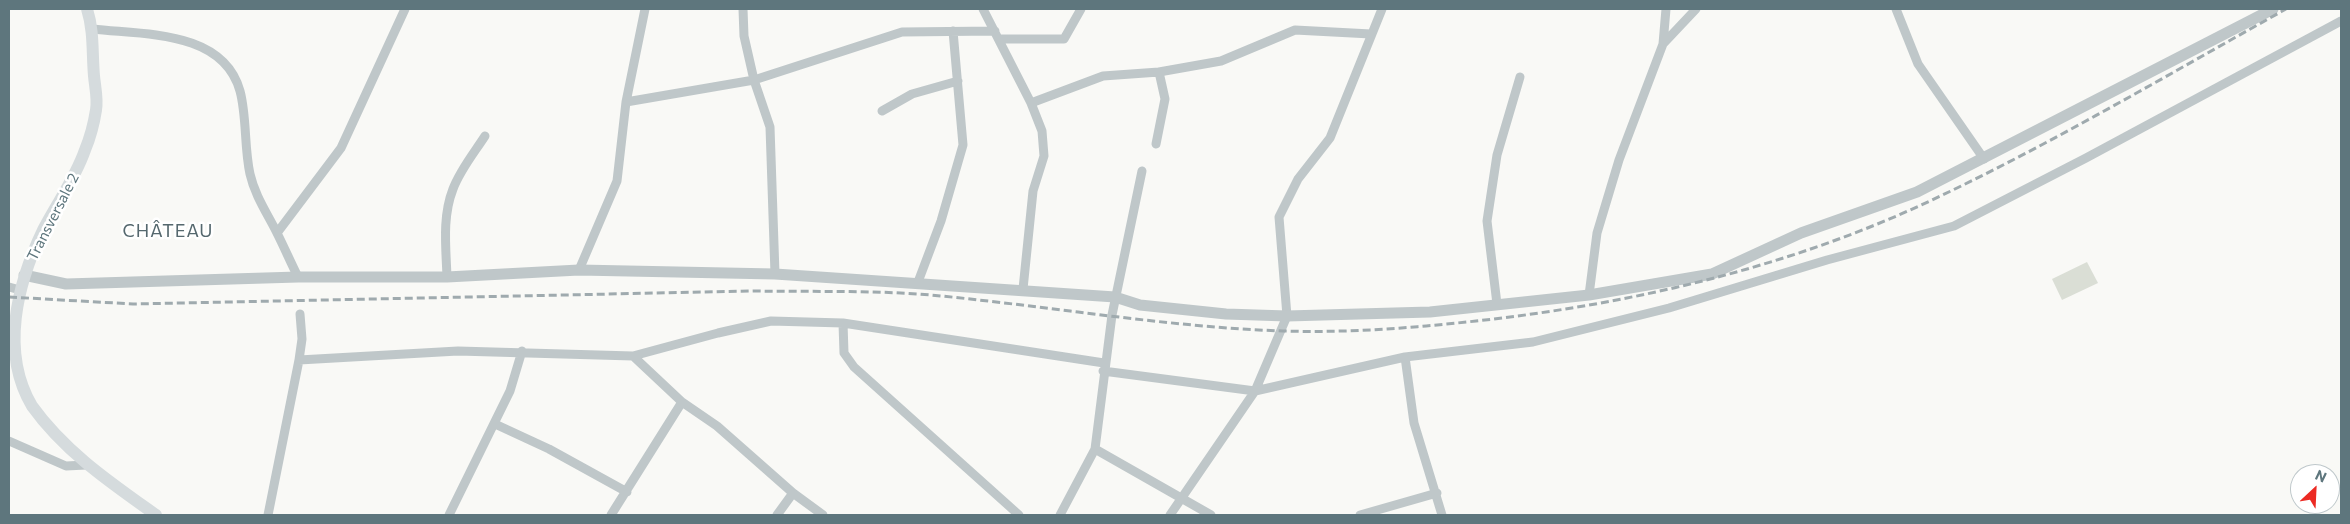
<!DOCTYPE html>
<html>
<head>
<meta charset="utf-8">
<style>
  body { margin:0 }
  #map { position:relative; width:2350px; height:524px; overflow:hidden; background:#f9f9f6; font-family:Commissioner,sans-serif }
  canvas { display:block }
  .frame { position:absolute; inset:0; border:10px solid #5e767d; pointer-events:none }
  .north { position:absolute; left:2290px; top:464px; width:50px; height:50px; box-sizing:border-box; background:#fff; border:1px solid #bfc8cb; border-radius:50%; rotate:25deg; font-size:14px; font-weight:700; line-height:20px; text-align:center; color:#5e767d }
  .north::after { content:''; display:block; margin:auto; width:18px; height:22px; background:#ec2a23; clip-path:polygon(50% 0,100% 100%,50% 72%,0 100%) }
</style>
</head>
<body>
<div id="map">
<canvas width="2350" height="524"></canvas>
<div class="frame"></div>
<div class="north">N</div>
</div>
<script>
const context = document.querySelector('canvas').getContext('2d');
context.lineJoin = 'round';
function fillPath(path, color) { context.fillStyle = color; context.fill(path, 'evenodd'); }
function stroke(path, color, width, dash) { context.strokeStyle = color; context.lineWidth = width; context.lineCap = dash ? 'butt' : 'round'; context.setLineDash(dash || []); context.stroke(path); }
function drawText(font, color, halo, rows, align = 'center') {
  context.font = font + ' Commissioner,sans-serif'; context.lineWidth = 5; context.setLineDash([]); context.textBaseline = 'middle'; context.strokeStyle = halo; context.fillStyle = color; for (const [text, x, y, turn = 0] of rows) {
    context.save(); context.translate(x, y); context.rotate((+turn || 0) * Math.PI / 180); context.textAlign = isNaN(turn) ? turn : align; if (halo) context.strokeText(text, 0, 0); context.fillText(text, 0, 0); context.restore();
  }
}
const green = new Path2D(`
  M2087 262 2098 283 2062 300 2052 279Z`);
const minor = new Path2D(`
  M743 9 744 36 754 80 770 127 775 274
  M983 9 1031 103 1042 131 1044 156 1033 191 1023 289
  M1896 9 1918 64 1984 159
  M93 29C144 35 223 30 240 91 247 117 244 147 250 174 255 196 267 213 277 233 284 247 291 263 298 277
  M999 39H1064L1081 9
  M1663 44 1666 9
  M626 102 754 80 902 32 995 31
  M1031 103 1103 76 1159 72 1221 61 1295 30 1371 34
  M882 111 912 94 958 81
  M1156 144 1165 99 1159 72
  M277 233 341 148 405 9
  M579 270 617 181 626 102 645 9
  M447 277C446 248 442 217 453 189 460 170 474 153 485 136
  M918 282 941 221 963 145 953 31
  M9 287 20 290
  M1589 295 1597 233 1619 160 1663 44 1696 9
  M1497 304 1487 221 1497 155 1520 77
  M843 323 844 353 854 367 1019 515
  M633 356 682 402 717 426 793 493 823 515
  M1405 357 1414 423 1442 515
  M299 360 302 339 300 314
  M1103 371 1255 391 1405 357 1533 342 1669 308 1827 260 1954 226 2086 158 2341 21
  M495 424 549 449 627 492
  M9 441 66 466 86 465
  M1095 449 1211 515
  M268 515 299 360 458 351 633 356 718 333 771 321 843 323 1104 363
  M449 515 510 391 522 351
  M611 515 682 402
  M777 515 793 493
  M1060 515 1095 449 1112 315 1142 171
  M1170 515 1255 391 1287 316 1279 217 1298 179 1330 138 1382 9
  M1360 515 1437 493`);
const tertiary = new Path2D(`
  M24 275 66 284 298 277H447L579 270 775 274 1115 297 1140 305 1226 314 1287 316 1430 312 1589 295 1712 274 1801 233 1917 192 2273 9`);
const secondary = new Path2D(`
  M87 9C94 31 92 53 94 76 95 87 98 99 96 110 94 123 90 138 85 150 75 179 57 203 43 230 17 284 0 352 32 406 65 452 111 483 156 515`);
const rail = new Path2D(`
  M9 297 133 304 754 291C813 292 872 290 931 295 1048 306 1166 327 1283 331 1348 333 1412 328 1476 321 1632 304 1790 267 1932 200 2053 143 2169 74 2286 9`);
const streetNames = [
  ["Transversale 2",53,217,-63]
];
const quarterNames = [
  ["CHÂTEAU",168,231]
];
fillPath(green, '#daded5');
stroke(minor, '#bfc7c9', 9);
stroke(tertiary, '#bfc7c9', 11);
stroke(secondary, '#d5dbdd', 12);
stroke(rail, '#9faaae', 3, [8, 4]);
drawText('15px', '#5e767d', '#fff', streetNames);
context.letterSpacing = '1px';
drawText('18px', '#55686e', '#fff', quarterNames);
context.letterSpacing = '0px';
</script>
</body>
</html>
